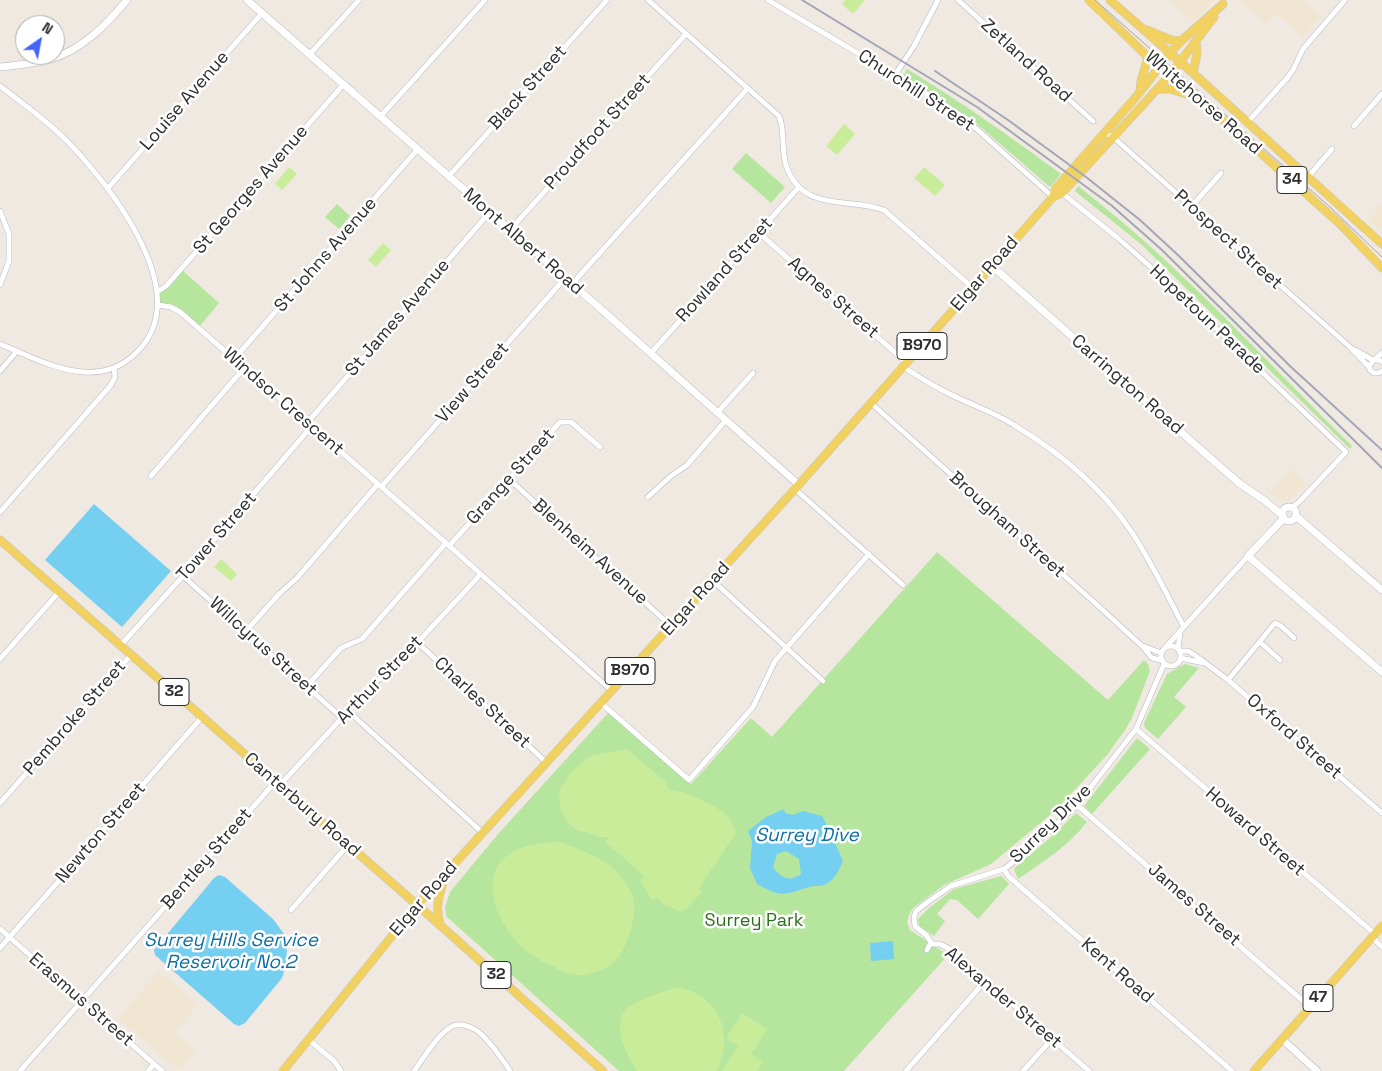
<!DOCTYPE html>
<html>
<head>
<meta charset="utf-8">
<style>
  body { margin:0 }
  #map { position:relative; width:1382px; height:1071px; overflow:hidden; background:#efe9e1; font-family:"Space Grotesk",sans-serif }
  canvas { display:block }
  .north { position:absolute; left:15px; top:15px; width:50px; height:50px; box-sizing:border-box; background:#fff; border:1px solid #ababab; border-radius:50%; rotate:33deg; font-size:14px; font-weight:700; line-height:20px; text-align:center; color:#2e2e2e }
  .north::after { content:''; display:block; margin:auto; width:18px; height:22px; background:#4264fb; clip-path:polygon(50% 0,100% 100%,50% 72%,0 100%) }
</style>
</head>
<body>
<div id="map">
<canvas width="1382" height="1071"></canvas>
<div class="north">N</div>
</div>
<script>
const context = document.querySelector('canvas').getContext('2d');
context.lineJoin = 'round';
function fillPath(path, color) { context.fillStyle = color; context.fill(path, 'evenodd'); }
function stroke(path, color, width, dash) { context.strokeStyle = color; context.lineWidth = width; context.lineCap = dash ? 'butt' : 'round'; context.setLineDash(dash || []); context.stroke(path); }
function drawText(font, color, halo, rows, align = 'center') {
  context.font = font + ' "Space Grotesk",sans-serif'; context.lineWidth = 5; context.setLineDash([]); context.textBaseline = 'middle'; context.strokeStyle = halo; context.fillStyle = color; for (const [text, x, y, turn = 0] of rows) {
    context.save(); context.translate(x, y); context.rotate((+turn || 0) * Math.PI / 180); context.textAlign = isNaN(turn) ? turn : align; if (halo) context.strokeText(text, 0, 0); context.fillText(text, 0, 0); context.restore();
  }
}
const education = new Path2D(`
  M1169 0H1214L1194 22Z
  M1241 0H1303L1321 16 1303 37 1276 14 1266 24 1240 1Z
  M1382 204V231L1368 220Z
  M1291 469 1306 483 1289 501 1285 502 1270 493Z
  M159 971 198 1005 175 1032 196 1050 179 1071 118 1018Z`);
const green = new Path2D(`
  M907 69C960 101 1011 137 1061 174L1050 187 969 117 903 77Z
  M746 153 785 187 771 203 732 169Z
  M1078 186C1178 263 1262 357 1352 446L1350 449 1142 245 1075 191Z
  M337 204 350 216 339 229 325 217Z
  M182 270 219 303 199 327 182 312 159 304V293L168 288Z
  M937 552 1108 700 1144 660 1148 664 1150 671 1132 718 1125 730 1107 755 1056 810 991 864 944 885 913 908 909 915 907 922 910 930 948 955 844 1071H619L446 916 445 907 450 892 499 833 609 712 691 784 751 718 772 737Z
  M1185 664 1199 668 1174 697 1186 707 1158 739 1145 728 1144 723 1167 674Z
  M1137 738 1150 749 1092 814 1084 806Z
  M1076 813 1087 822C1068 846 1043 862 1018 879L1014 869 1019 864 1050 838Z
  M1001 876 1009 884 978 919 957 900 950 899 937 914 945 921 934 936 919 926 918 919 929 908 954 889Z`);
const pitch = new Path2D(`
  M845 0H865L853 14 842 4Z
  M844 124 855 134 837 155 826 146Z
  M289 167 297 174 282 190 275 184Z
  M924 167 945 185 935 196 914 178Z
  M383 243 391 250 376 267 368 260Z
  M221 559 237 574 231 581 214 567Z
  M627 749 666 782 669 790C681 789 721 807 729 818 732 822 734 828 736 833L699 888 702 892 685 910 681 912 667 905 665 906 658 898 651 899 640 880 645 877 606 842 608 837H602L577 830 567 822 560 808 559 791 572 771 590 756Z
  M561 842C577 848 602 858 615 869 620 874 632 891 633 898 638 917 626 956 609 966 604 969 597 971 591 973 577 978 565 973 552 966 543 962 534 957 526 951 515 942 505 927 499 915 478 862 512 842 561 842Z
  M676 987C719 994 735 1034 717 1071H637C627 1055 609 1022 629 1007 643 997 661 993 676 987Z
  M742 1013 767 1029 751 1054 763 1062 757 1071H722L738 1046 726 1038Z`);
const water = new Path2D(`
  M94 504 171 571 122 627 45 560Z
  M784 809 785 813 793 815 803 811 822 816 828 827 843 861C839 871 834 881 824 885 820 887 813 885 809 887 782 895 783 898 757 884L750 868 752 841 748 831 766 817ZM786 851 799 859 801 874C789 883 780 877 773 867L777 854Z
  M219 875 225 877 273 919 284 934 287 947 286 965 282 978 245 1023 239 1026 234 1024 155 955 154 950 214 878Z
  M893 941 894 959 871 961 870 943Z`);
const street = new Path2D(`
  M648 0 779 116C786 132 780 150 787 168 804 213 850 197 884 210L973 288
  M768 0 937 100 963 117 1053 197
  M958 0 1093 121
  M309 55 359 0
  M895 75 914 46 938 0
  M0 86C24 104 48 122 70 144 112 189 196 294 137 352 97 393 44 362 0 344
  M380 117 485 0
  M1247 123 1288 77 1293 70 1303 49 1345 0
  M1354 126 1382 94
  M1105 133 1113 137 1351 348 1370 368
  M448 177 607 0
  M1308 177 1332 149
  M108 188 262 13
  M1062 193 1119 239 1162 277 1346 452 1299 502 1291 508
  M1191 207 1221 173
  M0 211 9 234V261L0 285
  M510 230 686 34
  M759 233 907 363
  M572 284 748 88
  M157 292 166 286 343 85
  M158 305 171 307 180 312 446 543 612 691
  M1351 348 1373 360
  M651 353 799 187
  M234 359 417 150
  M1375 359 1382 353
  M1382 362 1379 360H1374L1369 366 1370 370 1374 373H1379L1382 371
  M903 367C917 375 931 385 946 392 968 404 992 411 1014 425 1059 452 1101 487 1131 531 1151 561 1167 595 1184 627
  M0 371 17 351
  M871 403 1095 603 1142 646 1152 658 1161 660
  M718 412 753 373
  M307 423 489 213
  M151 476 244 368
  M509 479 671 626
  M381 487 565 278
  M795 489 903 585
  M648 497 671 476 687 465 726 420
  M0 512 111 385 115 377 114 368
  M449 546 560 422H571L600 447
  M183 576 342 718
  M712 580 823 681
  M245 632 280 593 297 578 378 484
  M417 642 547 763
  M1261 643 1280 660
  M120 646 183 576 311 427
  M1143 646 1161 653
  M1161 656a10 10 0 1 1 20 0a10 10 0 1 1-20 0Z
  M1164 649 1248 556
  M1178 649 1180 632
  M1179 651H1188L1196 656 1228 680 1382 813
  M1180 658 1204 663
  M0 659 59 592
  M1228 680 1275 623 1281 626 1294 638
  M307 686 341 648 362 639 446 543
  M601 703 689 780 753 707 775 661 869 554
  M348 711 483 833
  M1136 729 1375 934
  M280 785 374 683 392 670 481 574
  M0 803 131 655
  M1077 805 1310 1007
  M1004 869 1008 876 1232 1071
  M291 910 348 845
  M0 929 162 1071
  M1372 937 1382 947
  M931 944H940L951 950 1089 1071
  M0 948 202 717
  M927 950 931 942 926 935 915 926 914 917 916 911 929 901 951 886 1004 869 1025 853 1077 805 1136 729 1164 664
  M309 1040 334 1061 341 1071
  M20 1071 276 781
  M148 1071 154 1064
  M414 1071C423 1059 439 1032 453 1026 460 1023 470 1026 476 1030 488 1038 498 1054 507 1066L510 1071
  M906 1071 986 980
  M1023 1071 1052 1039`);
const secondary = new Path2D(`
  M247 0 602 310 799 485
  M0 67C16 65 35 64 51 59 83 49 106 25 127 0
  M992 266 1240 484 1264 500 1283 516
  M1282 514a7 7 0 1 1 14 0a7 7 0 1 1-14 0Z
  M1296 516 1382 590
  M1284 518 1248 556 1382 672
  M1282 1039 1317 1071`);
const primary = new Path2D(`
  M1089 0 1148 57 1237 132 1340 224 1382 268
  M1110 0 1193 73 1382 244
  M1147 30 1171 40 1181 41
  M1193 73 1197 54 1196 41
  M1158 89H1171L1192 96
  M1140 92 1141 81 1148 57
  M1053 197 1062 193 1170 75 1214 17
  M0 540 440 925 603 1071
  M440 924C435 907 439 894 445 877
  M283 1071 417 905 795 489 1053 197 1056 188 1136 97 1170 53 1181 41 1223 4
  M1254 1071 1382 926`);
const tram = new Path2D(`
  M1095 0 1331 208 1382 257`);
const rail = new Path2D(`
  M802 0 977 107 1111 205 1162 250 1382 468
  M935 71 1008 120 1086 177 1140 220 1179 256 1291 367 1382 450`);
const shields = [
  [1292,180,30],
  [922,346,50],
  [630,671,50],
  [174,692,30],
  [496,975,30],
  [1318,998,30]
];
const shieldNames = [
  ["34",1292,180],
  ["B970",922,346],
  ["B970",630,671],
  ["32",174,692],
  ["32",496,975],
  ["47",1318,998]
];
const streetNames = [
  ["Zetland Road",1026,61,42],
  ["Black Street",528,88,-48],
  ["Churchill Street",916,91,33],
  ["Louise Avenue",185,101,-49],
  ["Whitehorse Road",1203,103,41],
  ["Proudfoot Street",598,132,-48],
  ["St Georges Avenue",251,190,-49],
  ["Prospect Street",1228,240,42],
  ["Mont Albert Road",523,242,41],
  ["St Johns Avenue",326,255,-49],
  ["Rowland Street",725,270,-48],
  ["Elgar Road",985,274,-49],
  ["Agnes Street",833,298,41],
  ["St James Avenue",398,318,-49],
  ["Hopetoun Parade",1207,320,43],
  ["View Street",473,383,-49],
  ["Carrington Road",1127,385,41],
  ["Windsor Crescent",283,402,41],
  ["Grange Street",511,477,-48],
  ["Brougham Street",1007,525,42],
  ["Tower Street",217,537,-49],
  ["Blenheim Avenue",590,552,42],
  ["Elgar Road",696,599,-48],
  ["Willcyrus Street",263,647,42],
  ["Arthur Street",380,680,-46],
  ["Charles Street",482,703,43],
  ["Pembroke Street",75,718,-49],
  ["Oxford Street",1294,737,41],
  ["Canterbury Road",302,805,41],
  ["Surrey Drive",1051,824,-44],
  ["Howard Street",1255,832,41],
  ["Newton Street",101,833,-49],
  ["Bentley Street",207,859,-49],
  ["Elgar Road",424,899,-49],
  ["James Street",1194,905,41],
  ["Kent Road",1117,971,41],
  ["Alexander Street",1003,998,40],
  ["Erasmus Street",81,1000,41]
];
const parkNames = [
  ["Surrey Park",754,921]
];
const waterNames = [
  ["Surrey Dive",807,836],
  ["Surrey Hills Service",231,941],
  ["Reservoir No.2",231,963]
];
fillPath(education, '#f0e6d1');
fillPath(green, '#b6e59e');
fillPath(pitch, '#c9ec9a');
fillPath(water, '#75cff0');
stroke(street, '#b4b7c1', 6);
stroke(secondary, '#b4b7c1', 8);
stroke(primary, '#c9c9c9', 9);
stroke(street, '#fff', 5);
stroke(secondary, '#fff', 7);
stroke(primary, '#f2d163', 8);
stroke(tram, '#a3a6b8', 1);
stroke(rail, '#a3a6b8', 2);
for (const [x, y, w] of shields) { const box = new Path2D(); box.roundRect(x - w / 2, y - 13.5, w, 27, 4); context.fillStyle = '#fff'; context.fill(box); stroke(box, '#2e2e2e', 1); }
drawText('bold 16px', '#2e2e2e', null, shieldNames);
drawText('18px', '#2e2e2e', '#fff', streetNames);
drawText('18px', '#2c6e1b', '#fff', parkNames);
drawText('italic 19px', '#0d6fa3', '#fff', waterNames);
</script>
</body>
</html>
